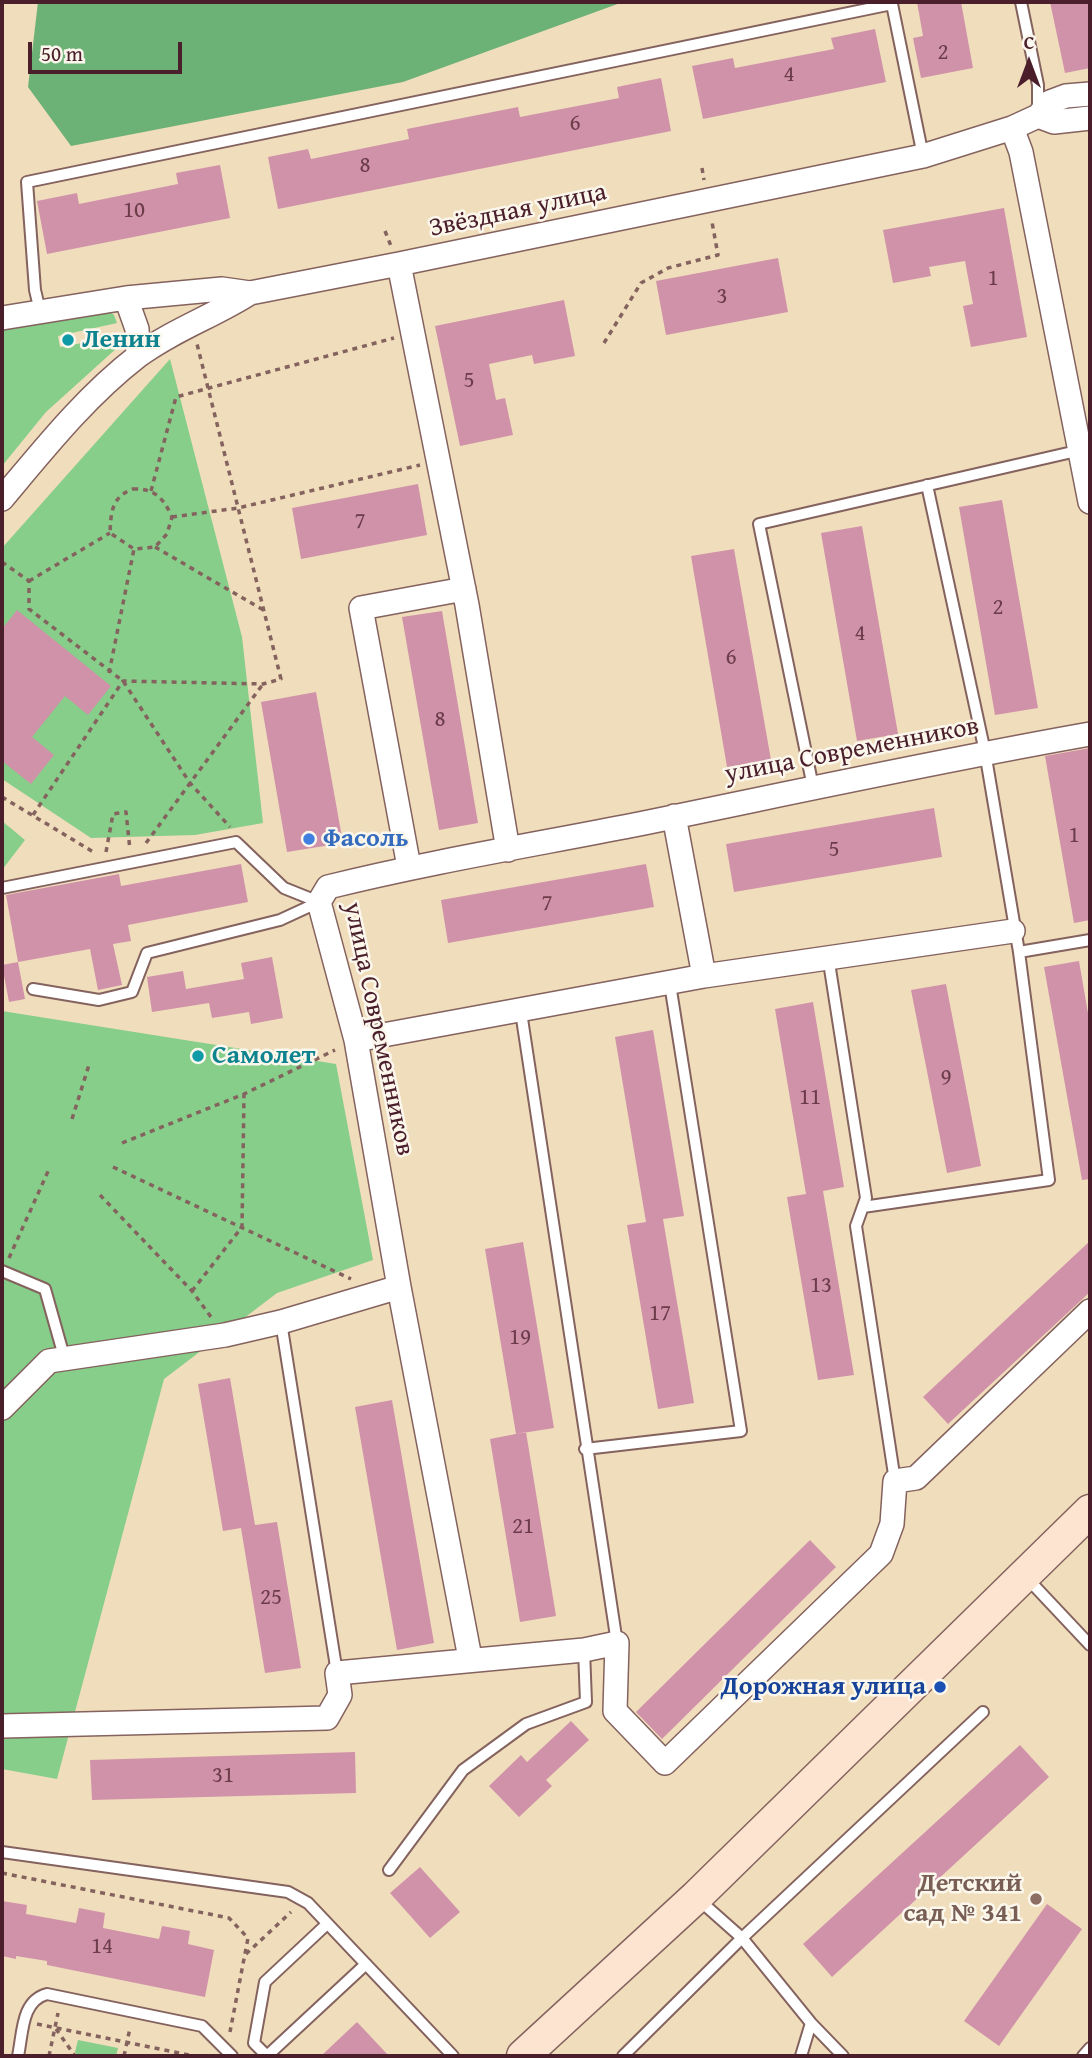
<!DOCTYPE html>
<html>
<head>
<meta charset="utf-8">
<style>
  body { margin:0 }
  #map { position:relative; width:1092px; height:2058px; overflow:hidden; background:#f0ddbc; font-family:"Gentium Book Plus",serif }
  canvas { display:block }
  .frame { position:absolute; inset:0; border:4px solid #4a1f2b; pointer-events:none }
  .north { position:absolute; left:994px; top:28px; width:70px; height:70px; -webkit-text-stroke:5px #fbf7ec; paint-order:stroke; rotate:0deg; font-size:19px; font-weight:700; line-height:28px; text-align:center; color:#4a1f2b }
  .north::after { content:''; display:block; margin:auto; width:24px; height:32px; background:#4a1f2b; clip-path:polygon(50% 0,100% 100%,50% 72%,0 100%) }
  .scale { position:absolute; left:28px; top:42px; width:154px; height:32px; box-sizing:border-box; border:4px solid #4a1f2b; border-top:0; padding-left:9px; font-size:21px; line-height:24px; white-space:nowrap; color:#4a1f2b; -webkit-text-stroke:5px #fbf7ec; paint-order:stroke }
</style>
</head>
<body>
<div id="map">
<canvas width="1092" height="2058"></canvas>
<div class="frame"></div>
<div class="north">С</div>
<div class="scale">50 m</div>
</div>
<script>
const context = document.querySelector('canvas').getContext('2d');
context.lineJoin = 'round';
function fillPath(path, color) { context.fillStyle = color; context.fill(path, 'evenodd'); }
function stroke(path, color, width, dash) { context.strokeStyle = color; context.lineWidth = width; context.lineCap = dash ? 'butt' : 'round'; context.setLineDash(dash || []); context.stroke(path); }
function drawText(font, color, halo, rows, align = 'center') {
  context.font = font + ' "Gentium Book Plus",serif'; context.lineWidth = 5; context.setLineDash([]); context.textBaseline = 'middle'; context.strokeStyle = halo; context.fillStyle = color; for (const [text, x, y, turn = 0] of rows) {
    context.save(); context.translate(x, y); context.rotate((+turn || 0) * Math.PI / 180); context.textAlign = isNaN(turn) ? turn : align; if (halo) context.strokeText(text, 0, 0); context.fillText(text, 0, 0); context.restore();
  }
}
const green = new Path2D(`
  M103 307 114 315 117 323 58 336 60 347 121 336 118 347 46 412 2 466V326Z
  M170 359 242 637 263 823 195 835 91 838 2 779V548Z
  M2 821 25 840 2 870Z
  M2 1011 336 1064 373 1260 277 1293 164 1379 57 1779 2 1769Z
  M78 2040 118 2048 116 2056H78L75 2052Z`);
const forest = new Path2D(`
  M38 2H623L403 82 71 146 28 87Z`);
const building = new Path2D(`
  M917 2H961L973 68 921 78 913 38 923 36Z
  M1050 2H1090V68L1065 73Z
  M875 29 886 82 703 119 692 66 733 58 735 68 834 49 831 38Z
  M661 78 671 131 278 209 268 157 308 149 311 159 409 139 407 129 518 107 520 117 619 98 617 87Z
  M220 165 230 218 47 254 37 201 77 193 79 204 178 184 176 173Z
  M1004 208 1027 337 971 347 963 306 973 304 965 261 929 267 931 276 893 283 883 230Z
  M778 258 788 312 666 335 656 281Z
  M564 300 575 356 534 364 532 355 489 364 496 400 505 398 513 435 460 446 435 326Z
  M418 484 427 535 301 559 292 508Z
  M1002 500 1038 708 995 715 959 507Z
  M862 526 898 734 857 741 821 533Z
  M734 549 771 760 727 767 691 556Z
  M17 610 111 686 88 715 65 696 32 737 54 755 31 784 2 761V629Z
  M442 611 478 823 439 830 402 617Z
  M316 692 343 843 287 852 261 702Z
  M1090 748V920L1074 923 1045 756Z
  M934 808 942 857 734 892 726 844Z
  M241 864 248 902 128 925 131 941 113 944 122 985 98 990 90 949 18 962 6 895 119 874 121 886Z
  M646 864 654 907 448 943 441 900Z
  M272 957 283 1018 251 1024 249 1012 212 1018 209 1003 152 1012 147 977 183 971 186 989 244 979 241 963Z
  M1079 961 1090 1025V1179L1082 1180 1044 967Z
  M18 962 25 999 9 1002 2 965Z
  M946 984 981 1166 947 1173 911 990Z
  M813 1002 844 1187 823 1191 854 1375 818 1380 787 1197 806 1194 775 1009Z
  M653 1030 684 1216 663 1219 694 1403 658 1409 627 1225 646 1222 615 1037Z
  M1090 1241V1292L948 1424 923 1397Z
  M523 1242 554 1428 516 1434 485 1249Z
  M230 1378 255 1525 277 1522 301 1668 265 1673 241 1528 223 1531 198 1384Z
  M392 1400 434 1643 397 1650 355 1407Z
  M526 1432 556 1616 520 1622 490 1439Z
  M810 1540 836 1567 662 1739 636 1712Z
  M571 1721 589 1740 546 1780 552 1786 519 1817 489 1786 521 1755 527 1762Z
  M1020 1745 1049 1777 832 1977 803 1944Z
  M355 1752 356 1793 92 1800 90 1760Z
  M420 1867 460 1912 430 1938 390 1893Z
  M2 1901 27 1905 26 1914 76 1923 79 1908 105 1913 103 1928 159 1939 162 1926 190 1931 188 1944 214 1950 205 1997 47 1965V1961L16 1956V1959L2 1956Z
  M1047 1904 1082 1929 999 2046 964 2021Z
  M357 2022 389 2056H321Z`);
const path = new Path2D(`
  M702 168 704 180
  M385 231 391 246
  M604 343 641 283 668 268 718 255 712 222
  M133 489C155 488 164 499 172 517L167 534 155 547 134 549 110 533C111 513 111 497 133 489Z
  M151 491 176 397 394 338
  M172 517 238 508 420 465
  M155 547 265 611
  M2 562 29 581V609L123 681 190 783 230 827
  M29 581 110 533
  M109 673 134 549
  M2 797 95 853
  M33 815 123 681 263 684 281 679 197 344
  M146 843 263 684
  M106 852 113 814 126 812 130 850
  M72 1119 89 1065
  M122 1143 244 1094 335 1050
  M113 1167 351 1279
  M100 1195 192 1291 211 1317
  M9 1258 50 1167
  M192 1291 242 1227 244 1094
  M2 1873 229 1918 248 1938 230 2032
  M246 1954 291 1912
  M37 2024 194 2056
  M56 2029 75 2056
  M49 2056 58 2013
  M124 2056 130 2028`);
const lane = new Path2D(`
  M1021 2 1038 85V113
  M40 311 35 290 27 182 892 4 923 156
  M813 787 759 524 1081 450
  M2 888 236 842 284 888 319 902
  M1019 952 1090 940
  M828 956 866 1198 856 1226 895 1481
  M33 989 99 1000 132 992 147 953 280 920 319 902
  M521 1012 617 1643
  M863 1207 1049 1180 1019 952 985 752 927 485
  M2 1271 45 1289 65 1360
  M281 1322 337 1673
  M585 1449 741 1431 670 984
  M1026 1577 1090 1645
  M2 1852 288 1892 308 1903 453 2056
  M389 1870 463 1770 526 1724 586 1702 584 1650
  M698 1899 742 1938 811 2023 843 2056
  M18 2056C23 2033 21 2001 47 1994L202 2026 232 2056
  M267 2056 254 2043 265 1982 327 1924
  M267 2056 366 1964
  M623 2056 742 1938 983 1712
  M801 2056 811 2023
  M1083 2056 1090 2048`);
const street = new Path2D(`
  M1038 116 1054 122 1090 118
  M1012 128 1021 152 1090 502
  M399 264 467 605 508 850
  M126 298 137 329 138 356
  M2 318 126 298 222 289 250 293 399 264 923 156 1012 128 1038 116 1050 102 1066 96 1090 94
  M2 499C44 449 85 397 138 356 173 330 214 316 250 293
  M674 816 704 976
  M409 867 361 608 464 589
  M356 1040 704 976 1013 931
  M2 1408 49 1361 225 1335 281 1322 399 1287
  M470 1658 399 1287 356 1040 319 902 328 887C429 862 532 845 634 825 786 794 937 761 1090 734
  M2 1726 327 1718 340 1695 337 1673 584 1650 617 1643 615 1711 665 1763 881 1554 892 1524 895 1481 916 1478 1090 1311`);
const secondary = new Path2D(`
  M523 2056 696 1897 1090 1511`);
const markers = [
  [68,340,7,"#0f9aa8"],
  [309,839,7,"#3f7fe0"],
  [198,1056,7,"#0f9aa8"],
  [940,1687,7,"#1a4fb4"],
  [1036,1899,7,"#8d6e63"]
];
const numberNames = [
  ["2",943,53],
  ["4",789,75],
  ["6",575,124],
  ["8",365,166],
  ["10",134,211],
  ["1",993,279],
  ["3",722,297],
  ["5",469,381],
  ["7",360,522],
  ["2",998,608],
  ["4",860,634],
  ["6",731,658],
  ["8",440,720],
  ["1",1074,836],
  ["5",834,850],
  ["7",547,904],
  ["9",946,1078],
  ["11",810,1098],
  ["13",821,1286],
  ["17",660,1314],
  ["19",520,1338],
  ["21",523,1527],
  ["25",271,1598],
  ["31",223,1776],
  ["14",102,1947]
];
const streetNames = [
  ["Звёздная улица",518,211,-12],
  ["улица Современников",852,751,-11],
  ["улица Современников",378,1029,78]
];
const cultureNames = [
  ["Ленин",82,340],
  ["Самолет",212,1056]
];
const shopNames = [
  ["Фасоль",323,839]
];
const transitNames = [
  ["Дорожная улица",926,1687]
];
const educationNames = [
  ["Детский",1022,1884],
  ["сад № 341",1022,1914]
];
fillPath(green, '#86ce8a');
fillPath(forest, '#6cb176');
fillPath(building, '#d092a9');
stroke(lane, '#84625e', 14);
stroke(street, '#84625e', 26);
stroke(secondary, '#84625e', 35);
stroke(path, '#84625e', 3.5, [5, 5]);
stroke(lane, '#fff', 10);
stroke(street, '#fff', 23);
stroke(secondary, '#fde4d1', 32);
for (const [x, y, r, color] of markers) { const dot = new Path2D(); dot.arc(x, y, r, 0, 2 * Math.PI); context.fillStyle = color; context.fill(dot); stroke(dot, '#fbf7ec', 2.5); }
drawText('23px', '#6c3c4a', null, numberNames);
drawText('26px', '#4a1f2b', '#fbf7ec', streetNames);
drawText('bold 26px', '#0d838f', '#fbf7ec', cultureNames, 'left');
drawText('bold 26px', '#366cbe', '#fbf7ec', shopNames, 'left');
drawText('bold 26px', '#164399', '#fbf7ec', transitNames, 'right');
drawText('bold 26px', '#785e54', '#fbf7ec', educationNames, 'right');
</script>
</body>
</html>
